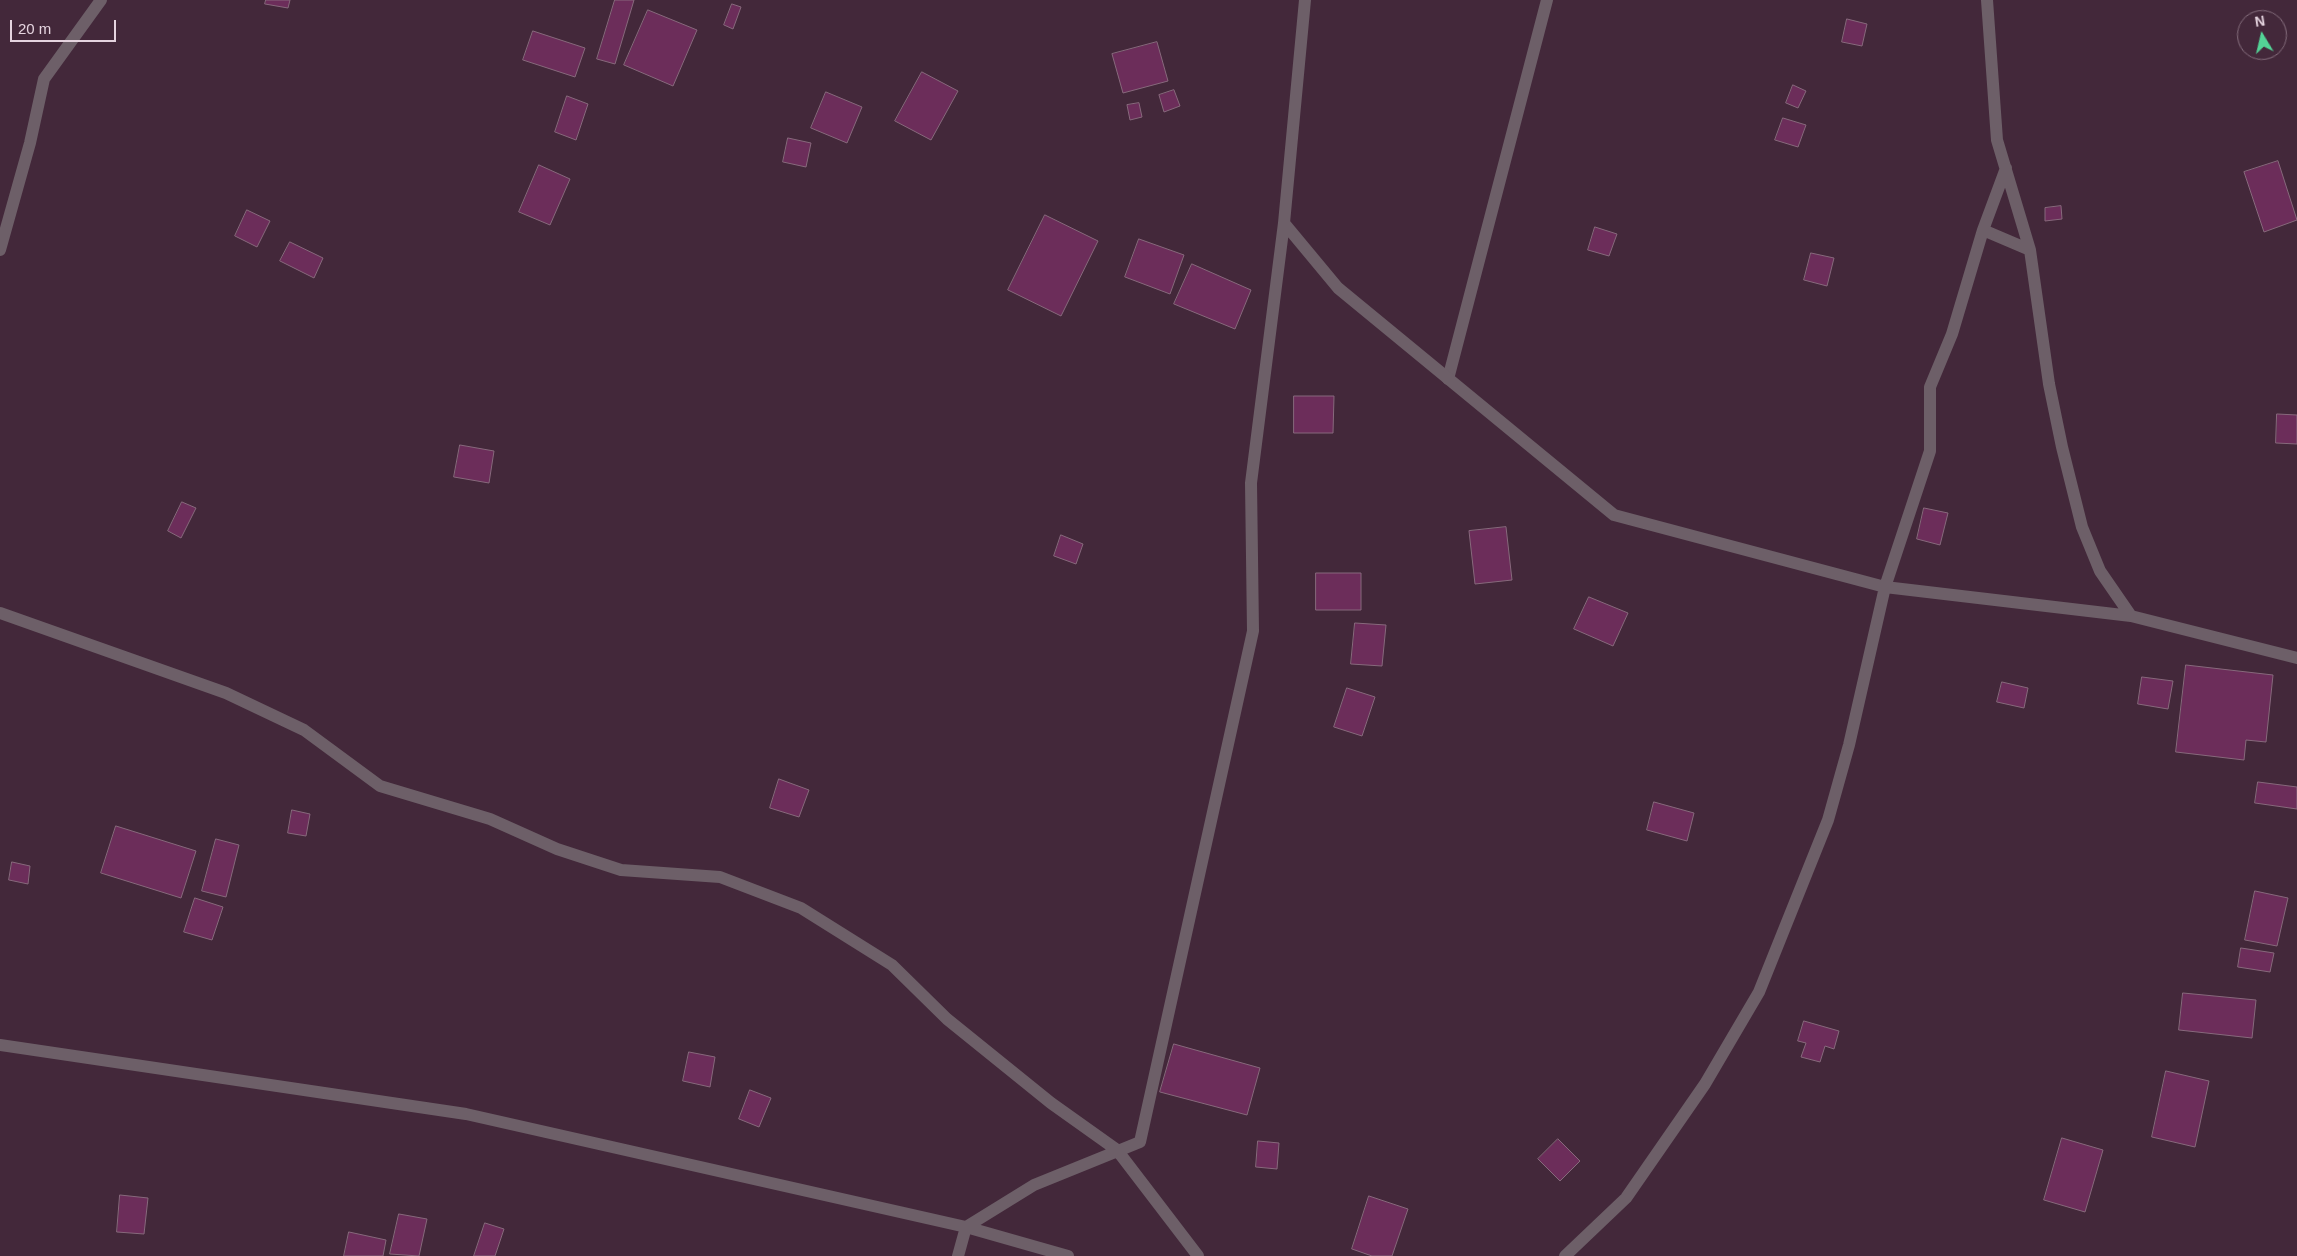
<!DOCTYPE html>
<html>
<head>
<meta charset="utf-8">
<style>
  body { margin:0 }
  #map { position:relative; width:2297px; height:1256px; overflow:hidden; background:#43283a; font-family:Helvetica,sans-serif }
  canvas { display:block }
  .north { position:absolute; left:2237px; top:10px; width:50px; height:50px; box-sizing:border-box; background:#43283a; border:1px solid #846d7c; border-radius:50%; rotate:351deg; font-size:14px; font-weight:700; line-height:20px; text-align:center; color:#e5d4df }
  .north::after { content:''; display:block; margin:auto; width:18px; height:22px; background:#53d396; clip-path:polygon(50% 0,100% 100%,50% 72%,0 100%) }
  .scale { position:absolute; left:10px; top:20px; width:106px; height:22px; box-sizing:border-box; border:2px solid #e5d4df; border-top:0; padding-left:6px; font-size:15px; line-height:18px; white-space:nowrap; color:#e5d4df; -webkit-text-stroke:4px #43283a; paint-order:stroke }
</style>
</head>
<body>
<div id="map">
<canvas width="2297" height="1256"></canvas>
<div class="north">N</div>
<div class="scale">20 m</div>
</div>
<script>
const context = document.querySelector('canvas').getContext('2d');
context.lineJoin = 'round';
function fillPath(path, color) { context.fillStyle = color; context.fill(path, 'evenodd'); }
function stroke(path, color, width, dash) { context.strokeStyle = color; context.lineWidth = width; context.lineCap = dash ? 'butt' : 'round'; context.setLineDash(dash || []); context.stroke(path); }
const building = new Path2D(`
  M266 0H290L288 8 265 4Z
  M615 0H634L615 64 597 59Z
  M732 4 741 7 733 29 724 25Z
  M648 10 697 30 673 86 624 65Z
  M1847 19 1867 24 1862 46 1842 42Z
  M533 31 585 48 575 77 523 60Z
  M1157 42 1168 81 1123 93 1112 54Z
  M922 72 958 91 931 140 895 121Z
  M1793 85 1806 91 1798 108 1786 103Z
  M1174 90 1180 106 1164 112 1159 95Z
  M826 92 862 107 847 143 811 128Z
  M567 96 588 104 576 140 555 132Z
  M1139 103 1142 117 1130 120 1127 105Z
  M1783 118 1806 125 1798 147 1775 140Z
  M788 138 811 143 806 167 783 162Z
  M2278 161 2297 220 2264 232 2244 172Z
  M539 165 570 179 550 225 519 212Z
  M2061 206 2062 219 2045 221V208Z
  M247 210 270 221 257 247 235 236Z
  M1045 215 1098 241 1061 316 1008 290Z
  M1595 227 1617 234 1609 256 1588 250Z
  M1139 239 1184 255 1170 294 1125 277Z
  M290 242 323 258 314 278 280 261Z
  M1811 253 1834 258 1827 286 1804 280Z
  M1192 264 1251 290 1235 329 1174 304Z
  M1294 396H1334L1333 433H1294Z
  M2277 414 2297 415V444L2276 443Z
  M460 445 494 451 489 483 454 477Z
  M182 502 196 508 181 538 168 531Z
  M1924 508 1948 513 1940 545 1917 539Z
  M1506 527 1512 580 1475 584 1469 531Z
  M1061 535 1083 544 1076 564 1054 556Z
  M1316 573H1361V610H1316Z
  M1589 597 1628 613 1613 646 1574 629Z
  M1355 623 1386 625 1382 666 1351 664Z
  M2186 665 2273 675 2266 742 2246 740 2244 760 2176 752Z
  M2142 677 2173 681 2168 709 2138 704Z
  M2002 682 2028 688 2024 708 1997 702Z
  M1347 688 1375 697 1362 736 1334 727Z
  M779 779 809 790 799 817 770 808Z
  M2258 782 2297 787V809L2255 803Z
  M1654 802 1694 813 1687 841 1647 830Z
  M292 810 310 814 306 836 288 833Z
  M116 826 196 851 181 898 101 873Z
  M216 839 239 845 226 897 202 891Z
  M12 862 30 866 28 884 9 880Z
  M2255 891 2288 898 2277 946 2245 940Z
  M195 898 223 907 212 940 184 932Z
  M2241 948 2274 953 2270 972 2238 967Z
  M2183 993 2256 1000 2252 1038 2179 1030Z
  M1804 1021 1839 1031 1834 1049 1825 1046 1820 1062 1801 1057 1806 1043 1798 1041Z
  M1174 1044 1260 1068 1247 1115 1160 1092Z
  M689 1052 715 1057 710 1087 683 1081Z
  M2166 1071 2209 1081 2195 1147 2152 1137Z
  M750 1090 771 1098 759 1127 739 1119Z
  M2062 1138 2103 1150 2085 1212 2044 1200Z
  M1558 1139 1580 1161 1560 1181 1538 1159Z
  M1258 1141 1279 1143 1277 1169 1256 1167Z
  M120 1195 148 1198 144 1234 117 1232Z
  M1369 1196 1408 1209 1392 1256H1372L1352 1249Z
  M399 1214 427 1219 419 1256 390 1254Z
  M485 1223 504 1229 495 1256H474Z
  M349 1232 386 1240 383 1256H344Z`);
const service = new Path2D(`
  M1448 379 1547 0`);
const minor = new Path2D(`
  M1987 0 1997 140 2030 250 2049 384 2062 447 2082 527 2100 571 2131 616
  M1284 223 1338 288 1614 515 1885 587 2131 616 2297 658
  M1983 230 2030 250
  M0 250 30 143 44 79 101 0
  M0 613 226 693 304 730 380 786 490 819 557 849 621 870 720 877 801 908 892 965 947 1019 1051 1103 1117 1150 1198 1256
  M0 1045 466 1114 966 1227 1068 1256
  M958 1256 966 1227 1034 1185 1140 1142 1253 631 1251 483 1284 223 1305 0
  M1565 1256 1626 1198 1705 1084 1759 992 1828 820 1849 745 1885 587 1930 451V387L1952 334 1983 230 2006 168`);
fillPath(building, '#6c2d5a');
stroke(building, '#87697c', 1);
stroke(service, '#6d5f68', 12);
stroke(minor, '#6d5f68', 12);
</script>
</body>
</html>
